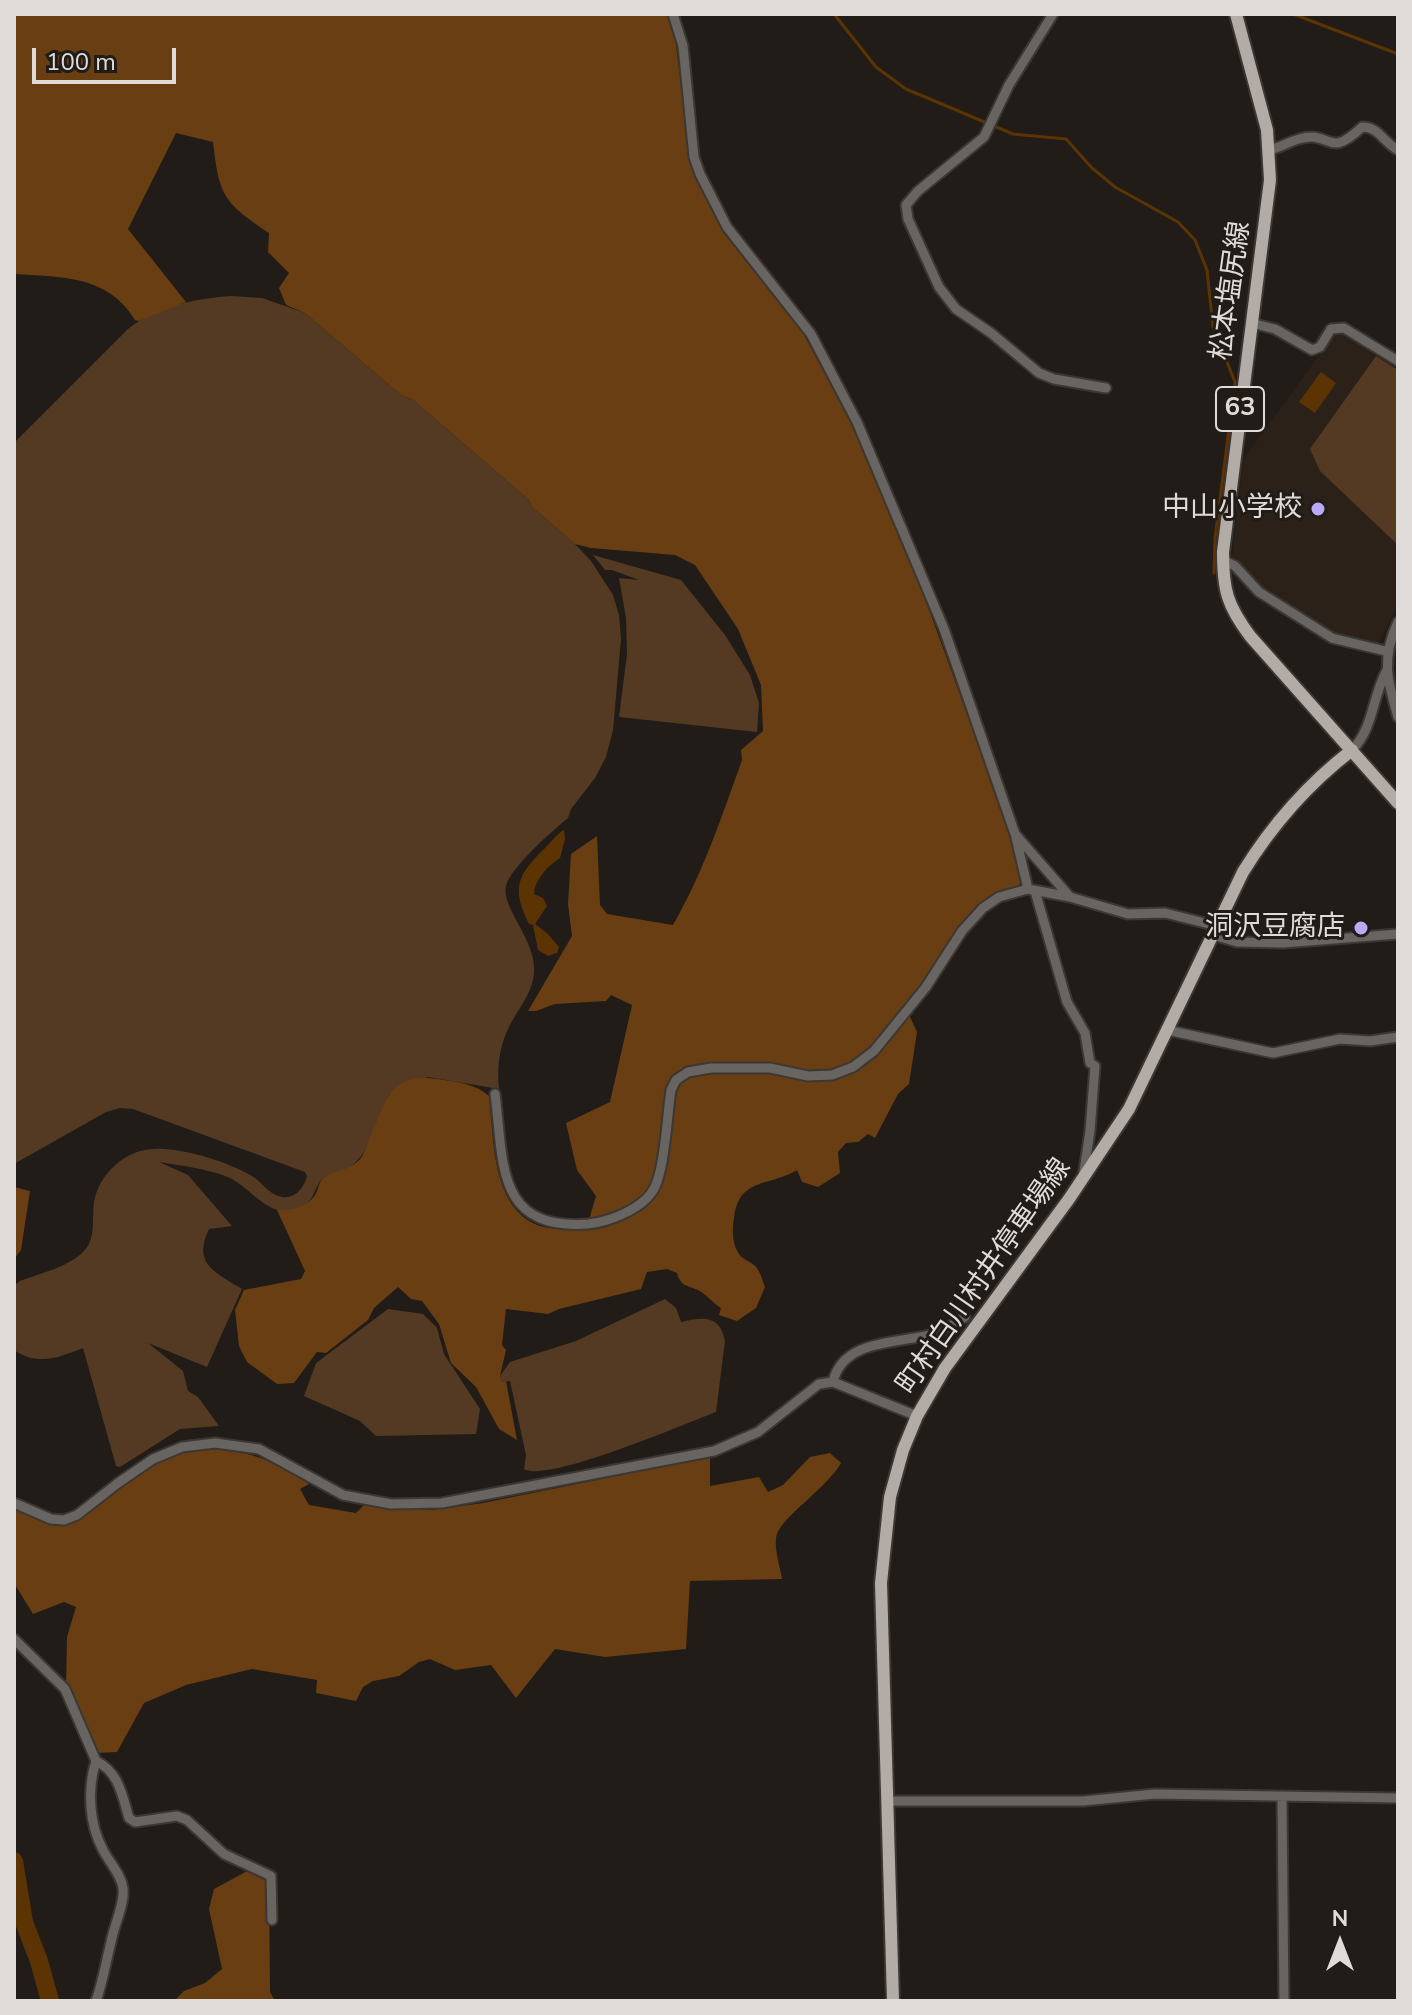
<!DOCTYPE html>
<html>
<head>
<meta charset="utf-8">
<style>
  body { margin:0 }
  #map { position:relative; width:1412px; height:2015px; overflow:hidden; background:#211c17; font-family:"Nunito Sans",sans-serif }
  canvas { display:block }
  .frame { position:absolute; inset:0; border:16px solid #dfdbd8; pointer-events:none }
  .north { position:absolute; left:1300px; top:1903px; width:80px; height:80px; -webkit-text-stroke:6px #211c17; paint-order:stroke; rotate:0deg; font-size:22px; font-weight:700; line-height:32px; text-align:center; color:#dfdbd8 }
  .north::after { content:''; display:block; margin:auto; width:28px; height:36px; background:#dfdbd8; clip-path:polygon(50% 0,100% 100%,50% 72%,0 100%) }
  .scale { position:absolute; left:32px; top:48px; width:144px; height:36px; box-sizing:border-box; border:4px solid #dfdbd8; border-top:0; padding-left:10px; font-size:24px; line-height:28px; white-space:nowrap; color:#dfdbd8; -webkit-text-stroke:6px #211c17; paint-order:stroke }
</style>
</head>
<body>
<div id="map">
<canvas width="1412" height="2015"></canvas>
<div class="frame"></div>
<div class="north">N</div>
<div class="scale">100 m</div>
</div>
<script>
const context = document.querySelector('canvas').getContext('2d');
context.lineJoin = 'round';
function fillPath(path, color) { context.fillStyle = color; context.fill(path, 'evenodd'); }
function stroke(path, color, width, dash) { context.strokeStyle = color; context.lineWidth = width; context.lineCap = dash ? 'butt' : 'round'; context.setLineDash(dash || []); context.stroke(path); }
function drawText(font, color, halo, rows, align = 'center') {
  context.font = font + ' "Nunito Sans","Noto Sans JP",sans-serif'; context.lineWidth = 6; context.setLineDash([]); context.textBaseline = 'middle'; context.strokeStyle = halo; context.fillStyle = color; for (const [text, x, y, turn = 0] of rows) {
    context.save(); context.translate(x, y); context.rotate((+turn || 0) * Math.PI / 180); context.textAlign = isNaN(turn) ? turn : align; if (halo) context.strokeText(text, 0, 0); context.fillText(text, 0, 0); context.restore();
  }
}
const built = new Path2D(`
  M1342 334 1398 370V604L1377 646 1336 636 1260 588 1232 558 1243 460 1334 335Z`);
const green = new Path2D(`
  M231 296 262 298 305 313 401 395 413 400 529 500 532 507 575 544 591 561 613 595 619 615 621 639 613 730 606 757 595 778 571 809 568 818C553 830 510 868 506 886 501 908 537 941 534 973 532 995 517 1010 508 1029 499 1048 497 1068 499 1089L428 1077 389 1095C379 1117 371 1152 351 1166 343 1172 330 1172 323 1178 313 1187 316 1203 296 1210 270 1218 252 1190 232 1179 215 1170 178 1165 159 1162L188 1175 232 1226 209 1229C192 1264 215 1272 242 1289L207 1367 148 1343 183 1371 188 1391 198 1397 219 1426 180 1429 120 1467 116 1466 83 1348C58 1358 37 1366 14 1350V1286L20 1281C41 1273 78 1265 89 1244 95 1231 92 1216 94 1202 99 1174 125 1150 153 1149 182 1147 228 1162 252 1176 262 1182 269 1195 282 1197 295 1199 304 1188 307 1176L305 1172 133 1109 120 1108 106 1112 14 1164V443L128 329C158 306 193 299 231 296Z
  M1376 356 1398 370V545L1320 471 1310 449Z
  M593 555 681 580 725 635 750 675 759 703 757 732 619 717 627 654 626 618 619 578 639 580 612 570H605Z
  M665 1299 676 1308 681 1322C702 1317 720 1314 725 1341L716 1412C684 1424 548 1483 524 1469L526 1455 510 1381 502 1382 500 1376 510 1362 576 1341Z
  M388 1309 423 1314 437 1328 444 1354 480 1409 476 1434 376 1436 360 1421 304 1396 316 1363Z`);
const forest = new Path2D(`
  M14 14H667L675 37 691 165 723 232 803 333 858 436 912 563 1009 829 1022 880 1019 885C960 906 941 960 905 1006L917 1032 909 1084 898 1094 875 1138 868 1134 858 1142 846 1143 838 1152 840 1173 818 1187 802 1182 797 1170C769 1187 739 1177 734 1218 732 1230 732 1244 739 1254 742 1259 749 1261 754 1265 760 1270 762 1279 765 1287L756 1308 737 1321 719 1315 721 1308C713 1303 706 1294 698 1290 687 1285 681 1287 677 1273L667 1269 647 1272 641 1289 559 1309 548 1314 506 1309 502 1345 506 1350 500 1376 502 1382 506 1381 517 1440 499 1429 476 1387 451 1363 439 1324 422 1301 411 1299 398 1287 374 1308 368 1320 326 1353 317 1352 294 1383 277 1384 247 1362 239 1346 235 1310 244 1290 301 1279 305 1271 277 1210C292 1210 306 1208 315 1195 319 1189 318 1183 323 1178 333 1170 350 1171 361 1158 365 1152 368 1142 371 1135 389 1094 391 1071 444 1080 462 1083 475 1084 489 1096 494 1136 491 1199 531 1222 546 1231 570 1229 586 1230L596 1196 577 1170 566 1123 610 1102 632 1005 611 995 606 1001 555 1004 536 1011H528L572 936 568 904 571 854 597 836 600 905 607 914 673 925C703 873 722 816 742 760L741 750 763 731 761 685 738 629 695 565 675 555 591 548 575 544 532 507 529 500 413 400 401 395 305 313 286 305 279 288 289 273 268 252 269 233C224 203 219 196 213 142L176 133 128 229 186 302 139 321 135 320C108 275 61 277 14 274Z
  M14 1187 30 1191 21 1250 14 1259Z
  M203 1449C249 1449 271 1460 309 1484L300 1489 309 1505 356 1513 364 1505 432 1510 483 1503 710 1457V1486L759 1477 768 1492 783 1485 810 1457 830 1453 841 1463C828 1487 784 1515 777 1534 773 1546 780 1566 782 1579L690 1581 686 1649 605 1657 555 1649 516 1698 491 1665 455 1670 430 1659 419 1662 399 1676 373 1681 363 1687 356 1701 316 1693 317 1680 252 1669 186 1685 144 1703 117 1752 95 1753 92 1739 66 1688 67 1637 76 1607 64 1602 33 1614 14 1583V1508L57 1525 70 1524 150 1467 176 1454Z
  M251 1869 269 1880 270 1992 275 2001H174L184 1991 205 1983 222 1969 209 1909 214 1889Z`);
const water = new Path2D(`
  M1321 372 1336 383 1315 413 1299 402Z
  M564 830 565 839 560 858C548 866 535 879 534 894L543 898 547 906 535 924 548 934 559 947 557 953 548 956 538 950 533 925 529 924C513 891 515 878 541 852 549 845 555 835 564 830Z`);
const stream = new Path2D(`
  M834 14 876 67 906 89 1013 134 1066 139 1092 168 1115 187 1178 222 1195 240 1207 270 1213 327 1235 382 1215 538 1214 573
  M1293 14 1398 54`);
const river = new Path2D(`
  M14 1861 24 1922 39 1961 50 2001`);
const minor = new Path2D(`
  M673 14 683 46 694 157 700 174 727 227 811 334 857 422 944 629 1015 834 1070 897
  M1053 14 1009 85 984 137 918 191 906 205 908 219 939 287 956 309 991 333 1039 373 1054 379 1106 388
  M1269 150C1280 148 1288 142 1299 139 1332 129 1326 161 1362 127 1378 126 1384 143 1398 150
  M1251 323 1275 329 1312 350 1320 347 1331 329 1344 328 1398 361
  M1223 560 1235 566 1259 592 1332 638 1386 651
  M1398 622C1381 658 1387 680 1398 717
  M1352 750C1374 728 1372 696 1387 670
  M1016 838 1028 889
  M1035 891 1067 1002 1085 1033 1090 1063 1095 1066 1090 1131 1083 1178
  M1213 935 1237 942 1283 943 1398 934
  M1167 1030 1273 1053 1340 1039 1370 1041 1398 1037
  M495 1094C504 1162 495 1231 588 1224 608 1222 640 1210 652 1192 665 1174 667 1114 671 1090L676 1080 688 1072 711 1068H770L808 1076 832 1075 853 1067 874 1051 926 987 962 931 983 908 999 897 1028 889 1070 897 1128 914 1165 913 1217 926
  M833 1382C843 1337 903 1344 937 1333 947 1329 957 1322 965 1317
  M14 1503 51 1519 64 1520 77 1515 118 1483 153 1459 182 1447 215 1443 259 1449 343 1495 391 1504 442 1503 714 1451 758 1432 819 1384 833 1382 917 1416
  M14 1639 65 1689 96 1761C119 1772 122 1795 129 1818L135 1822 177 1816 187 1820 224 1854 271 1876 272 1920
  M1282 1798 1284 2001
  M887 1801H1083L1155 1794 1398 1798
  M96 2001C103 1981 106 1962 111 1942 114 1925 125 1904 123 1888 121 1874 109 1862 103 1850 89 1824 87 1789 96 1761`);
const major = new Path2D(`
  M1236 14 1267 130 1270 180 1223 552C1223 590 1227 605 1250 636L1398 803
  M893 2001 881 1583 890 1497 903 1450 917 1416 945 1368 1069 1199 1129 1109 1243 872C1272 825 1308 784 1352 750`);
const markers = [
  [1318,509,8,"#baaaf6"],
  [1361,928,8,"#baaaf6"]
];
const shields = [
  [1240,409,48]
];
const shieldNames = [
  ["63",1240,409]
];
const streetNames = [
  ["松本塩尻線",1232,291,-82],
  ["町村白川村井停車場線",985,1277,-55]
];
const poiNames = [
  ["中山小学校",1302,509],
  ["洞沢豆腐店",1345,928]
];
fillPath(built, '#2c2118');
fillPath(green, '#543a22');
fillPath(forest, '#683e12');
fillPath(water, '#5c3403');
stroke(stream, '#5c3403', 3);
stroke(river, '#5c3403', 18);
stroke(minor, '#3c3732', 13);
stroke(major, '#3c3732', 16);
stroke(minor, '#676461', 9);
stroke(major, '#b2aba6', 12);
for (const [x, y, r, color] of markers) { const dot = new Path2D(); dot.arc(x, y, r, 0, 2 * Math.PI); context.fillStyle = color; context.fill(dot); stroke(dot, '#211c17', 3); }
for (const [x, y, w] of shields) { const box = new Path2D(); box.roundRect(x - w / 2, y - 22, w, 44, 6); context.fillStyle = '#211c17'; context.fill(box); stroke(box, '#dfdbd8', 2); }
drawText('bold 26px', '#dfdbd8', null, shieldNames);
drawText('28px', '#dfdbd8', '#211c17', streetNames);
drawText('28px', '#dfdbd8', '#211c17', poiNames, 'right');
</script>
</body>
</html>
